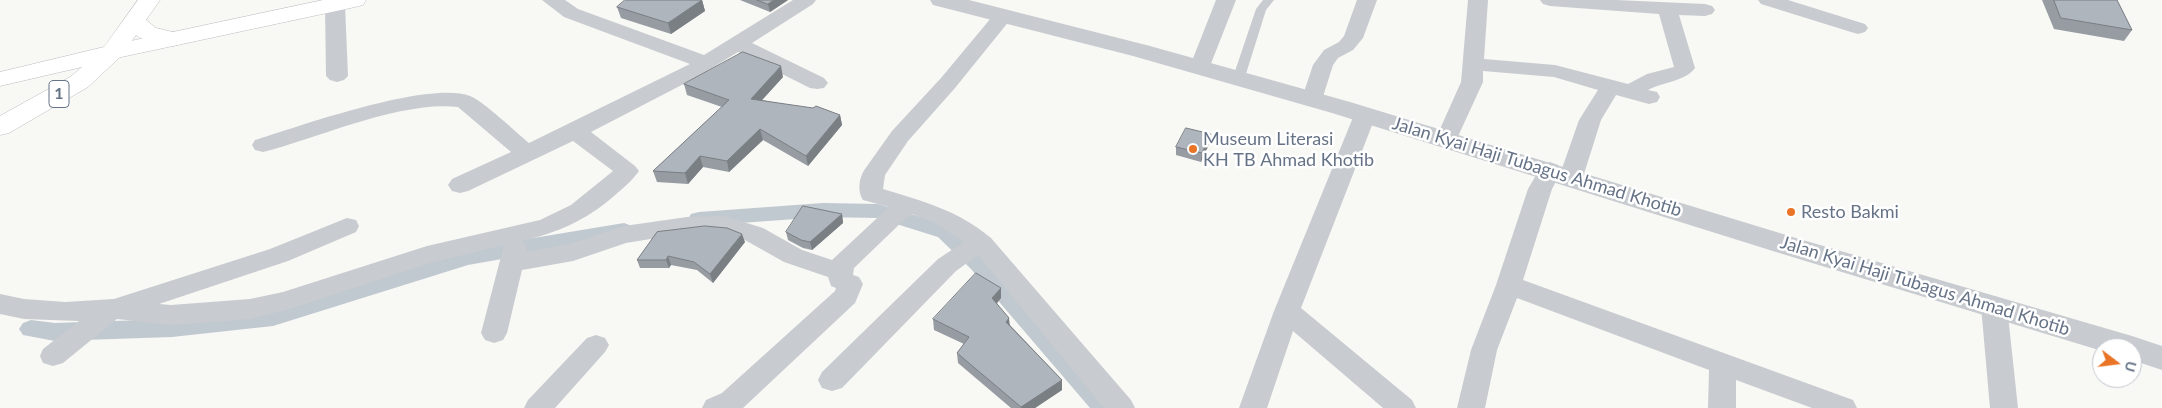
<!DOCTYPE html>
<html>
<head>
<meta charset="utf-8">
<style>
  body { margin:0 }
  #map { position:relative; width:2162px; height:408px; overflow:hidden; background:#f8f8f5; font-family:Lato,sans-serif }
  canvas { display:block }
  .north { position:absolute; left:2092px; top:338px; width:50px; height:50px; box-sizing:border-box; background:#fff; border:1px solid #c2c7cf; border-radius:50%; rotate:105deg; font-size:14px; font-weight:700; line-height:20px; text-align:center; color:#667387 }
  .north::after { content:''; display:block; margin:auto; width:18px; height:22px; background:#e97425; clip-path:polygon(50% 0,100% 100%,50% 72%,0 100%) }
</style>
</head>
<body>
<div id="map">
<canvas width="2162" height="408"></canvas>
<div class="north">U</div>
</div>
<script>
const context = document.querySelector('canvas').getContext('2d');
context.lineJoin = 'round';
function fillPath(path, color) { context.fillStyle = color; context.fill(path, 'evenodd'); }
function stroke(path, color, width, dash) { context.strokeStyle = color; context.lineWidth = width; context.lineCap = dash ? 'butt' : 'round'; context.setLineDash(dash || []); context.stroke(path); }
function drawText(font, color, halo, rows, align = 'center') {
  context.font = font + ' Lato,sans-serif'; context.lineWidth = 5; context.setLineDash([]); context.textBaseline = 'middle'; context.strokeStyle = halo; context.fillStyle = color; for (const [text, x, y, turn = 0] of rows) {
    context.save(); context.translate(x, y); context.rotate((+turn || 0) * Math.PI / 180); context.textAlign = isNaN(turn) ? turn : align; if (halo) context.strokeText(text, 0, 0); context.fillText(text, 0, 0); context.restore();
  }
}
const canal = new Path2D(`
  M823 203 878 204 954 227 987 257 1114 401 1118 408H1090L971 269 938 237 877 218 823 217 699 226 691 224 688 219 691 214 699 212Z
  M624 223 632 226 635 231 632 236 468 265 273 326 172 337 55 341 23 335 19 329 23 323 31 320 55 323 172 319 273 308 467 249Z`);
const service = new Path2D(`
  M1263 0H1274L1266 10 1245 77 1239 80 1235 79 1233 77 1256 9Z`);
const minor = new Path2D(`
  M332 0 342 1 345 5 348 76 344 80 337 82 330 80 326 76 325 5Z
  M542 0H565L578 9 704 55 793 0H816L813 4 752 43 824 78 828 83 824 88 817 89 810 88 738 52 699 76 591 132 635 166 639 171C632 181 623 188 614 196 585 221 559 232 522 241L527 248 526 252 570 244 624 226 687 217 724 216 763 228 802 250 832 260 889 207 863 200C857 191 859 177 865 169L892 131 941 78 996 12 1003 10 1010 12 1013 16 1010 20 955 88 908 141 885 175 883 189C923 201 959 211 991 238L1131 400 1135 408H1104L978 255 956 271 842 388 832 391 822 388 818 380 822 372 938 259 964 242 935 223 912 214 905 219 854 268 853 275 859 277 863 284 855 303 743 408H702L706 400 722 393 835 291 836 288 831 286 828 277 784 262 745 240 723 232 687 233 626 243 573 261 522 270 507 333 503 340 494 343 485 340 481 333 504 245 430 263 293 308 250 319 171 325 117 319 63 363 53 366 43 363 40 356 43 349 79 321 24 319 0 314V294L24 299 65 302 114 299 270 249 347 218 356 220 359 226 356 232 288 261 159 304 171 305 250 299 283 292 427 246 540 220 571 205 613 171 573 141 468 191 460 193 452 191 448 185 452 179 511 152 458 107C402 100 318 138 263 152L255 150 252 145 255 140C300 126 429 80 470 96 483 101 517 133 529 143L690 64 564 17Z
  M1216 0H1236L1210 66 1207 70 1200 72 1193 70 1190 66Z
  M1357 0H1377L1363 38 1353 50 1338 58 1333 65 1321 103 1313 105 1305 103 1302 98 1313 65 1324 50 1339 42 1344 36Z
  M1468 0H1488L1484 59 1555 65 1628 84 1647 74 1674 67 1659 14 1550 6 1543 4 1540 0H1616L1705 4 1712 6 1715 10 1712 14 1705 16 1679 15 1695 68C1686 81 1663 82 1648 90L1657 92 1660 97 1657 102 1649 104 1616 95 1601 120 1583 177 1579 182 1571 185 1563 182 1559 177 1579 120 1598 90 1554 77 1483 71V82L1455 143 1447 145 1439 143 1436 138 1461 82Z
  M1758 0H1788L1865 24 1868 28 1865 32 1858 34 1851 32 1761 4Z
  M1365 108 1373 110 1376 115 1301 308 1412 400 1416 408H1383L1293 331 1267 408H1239L1274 311 1354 115 1357 110Z
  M1550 162 1558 165 1562 170 1552 189 1523 280 1853 400 1857 408H1812L1736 380V408H1708L1709 370 1517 298 1497 350 1485 408H1457L1471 350 1496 285 1528 189 1542 165Z
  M1994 296 2003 299 2007 306 2018 408H1990L1981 306 1985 299Z
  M596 335 605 338 609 345 605 352 555 408H524L528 400 587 338Z`);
const tertiary = new Path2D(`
  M930 0H969L1150 46 1350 102 1796 238 2132 336 2162 346V370L2132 360V348H2102V351L1776 252 1332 113 1133 56 933 5Z`);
const secondary = new Path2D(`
  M323 0H366L363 5 355 7 112 59 104 57 100 52 104 47 112 45Z`);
const trunk = new Path2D(`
  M138 0H160L146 20 156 28 181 34 185 39 181 44 173 46 140 38 136 35 120 57 88 87 9 133 0 135V116L70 77 82 67 0 86V72L104 47Z`);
const wall = new Path2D(`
  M702 0 705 11 671 34 621 18 617 7Z
  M740 0H788L770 12Z
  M2042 0H2117L2132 30 2124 41 2054 29Z
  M783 77 762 100 840 115 842 125 808 166 763 140 729 172 703 167 688 184 657 182 653 171 722 107 687 95 684 84Z
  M1211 134 1210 142 1201 162 1176 155V147Z
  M842 214 843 223 812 250 803 248 788 240 786 232Z
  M745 242 713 283 697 270 671 265 669 268H640L637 260Z
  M1001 298 997 303 1010 325 1062 380V390L1035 408H1011L958 363 957 353 964 344 934 330 933 319Z`);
const shadedWall = new Path2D(`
  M702 0 705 11 671 34 668 23Z
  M774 0H788L770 12 768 4Z
  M781 66 783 77 753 110 751 99Z
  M840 115 842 125 808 166 806 156Z
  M760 129 763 140 729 172 727 161Z
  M1211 134 1210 142 1201 162 1202 153Z
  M700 156 703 167 688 184 685 173Z
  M842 214 843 223 812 250 810 242Z
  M742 234 745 242 713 283 710 274Z
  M668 256 671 265 669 268 666 260Z
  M1001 288V298L993 308 992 298Z
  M1009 318 1010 328 1006 322Z
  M1062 380V390L1035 408H1021V407Z`);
const building = new Path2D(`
  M625 0H702L668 23 617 7Z
  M757 0H774L768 4Z
  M2054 0H2117L2132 30 2061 18Z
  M743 52 781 66 751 99 813 108 816 106 840 115 806 156 760 129 727 161 700 156 685 173 653 171 729 100 684 84Z
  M1186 128 1211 134 1202 153 1176 147Z
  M803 206 842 214 810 242 801 240 786 232Z
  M705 226 727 228 742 234 710 274 694 262 668 256 666 260H637L657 232Z
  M976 273 1001 288 992 298 1009 318 1006 322 1062 380 1021 407 957 353 969 337 933 319Z`);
const markers = [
  [1193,149,5,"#e97425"],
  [1791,212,5,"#e97425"]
];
const shields = [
  [59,94,20]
];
const shieldNames = [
  ["1",59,94]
];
const poiNames = [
  ["Museum Literasi",1203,139],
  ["KH TB Ahmad Khotib",1203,160],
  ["Resto Bakmi",1801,212]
];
const streetNames = [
  ["Jalan Kyai Haji Tubagus Ahmad Khotib",1537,167,17],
  ["Jalan Kyai Haji Tubagus Ahmad Khotib",1925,286,17]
];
fillPath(canal, '#c1c9d0');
stroke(secondary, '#babec3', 1);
stroke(trunk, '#b8bbbf', 1);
fillPath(service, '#c8cbcf');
fillPath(minor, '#c8cbcf');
fillPath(tertiary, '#c8cbcf');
fillPath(secondary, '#fff');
fillPath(trunk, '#fff');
fillPath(wall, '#969ca2');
fillPath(shadedWall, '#7a7f84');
fillPath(building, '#afb5bc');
stroke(building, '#7a7f84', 1);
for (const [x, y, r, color] of markers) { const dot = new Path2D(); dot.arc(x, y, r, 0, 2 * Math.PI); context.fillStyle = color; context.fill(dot); stroke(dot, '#fff', 2); }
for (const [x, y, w] of shields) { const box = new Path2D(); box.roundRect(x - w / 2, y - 13.5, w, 27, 4); context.fillStyle = '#fff'; context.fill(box); stroke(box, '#667387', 1); }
drawText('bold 16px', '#667387', null, shieldNames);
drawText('18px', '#667387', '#fff', poiNames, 'left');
drawText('18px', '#667387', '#fff', streetNames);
</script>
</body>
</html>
